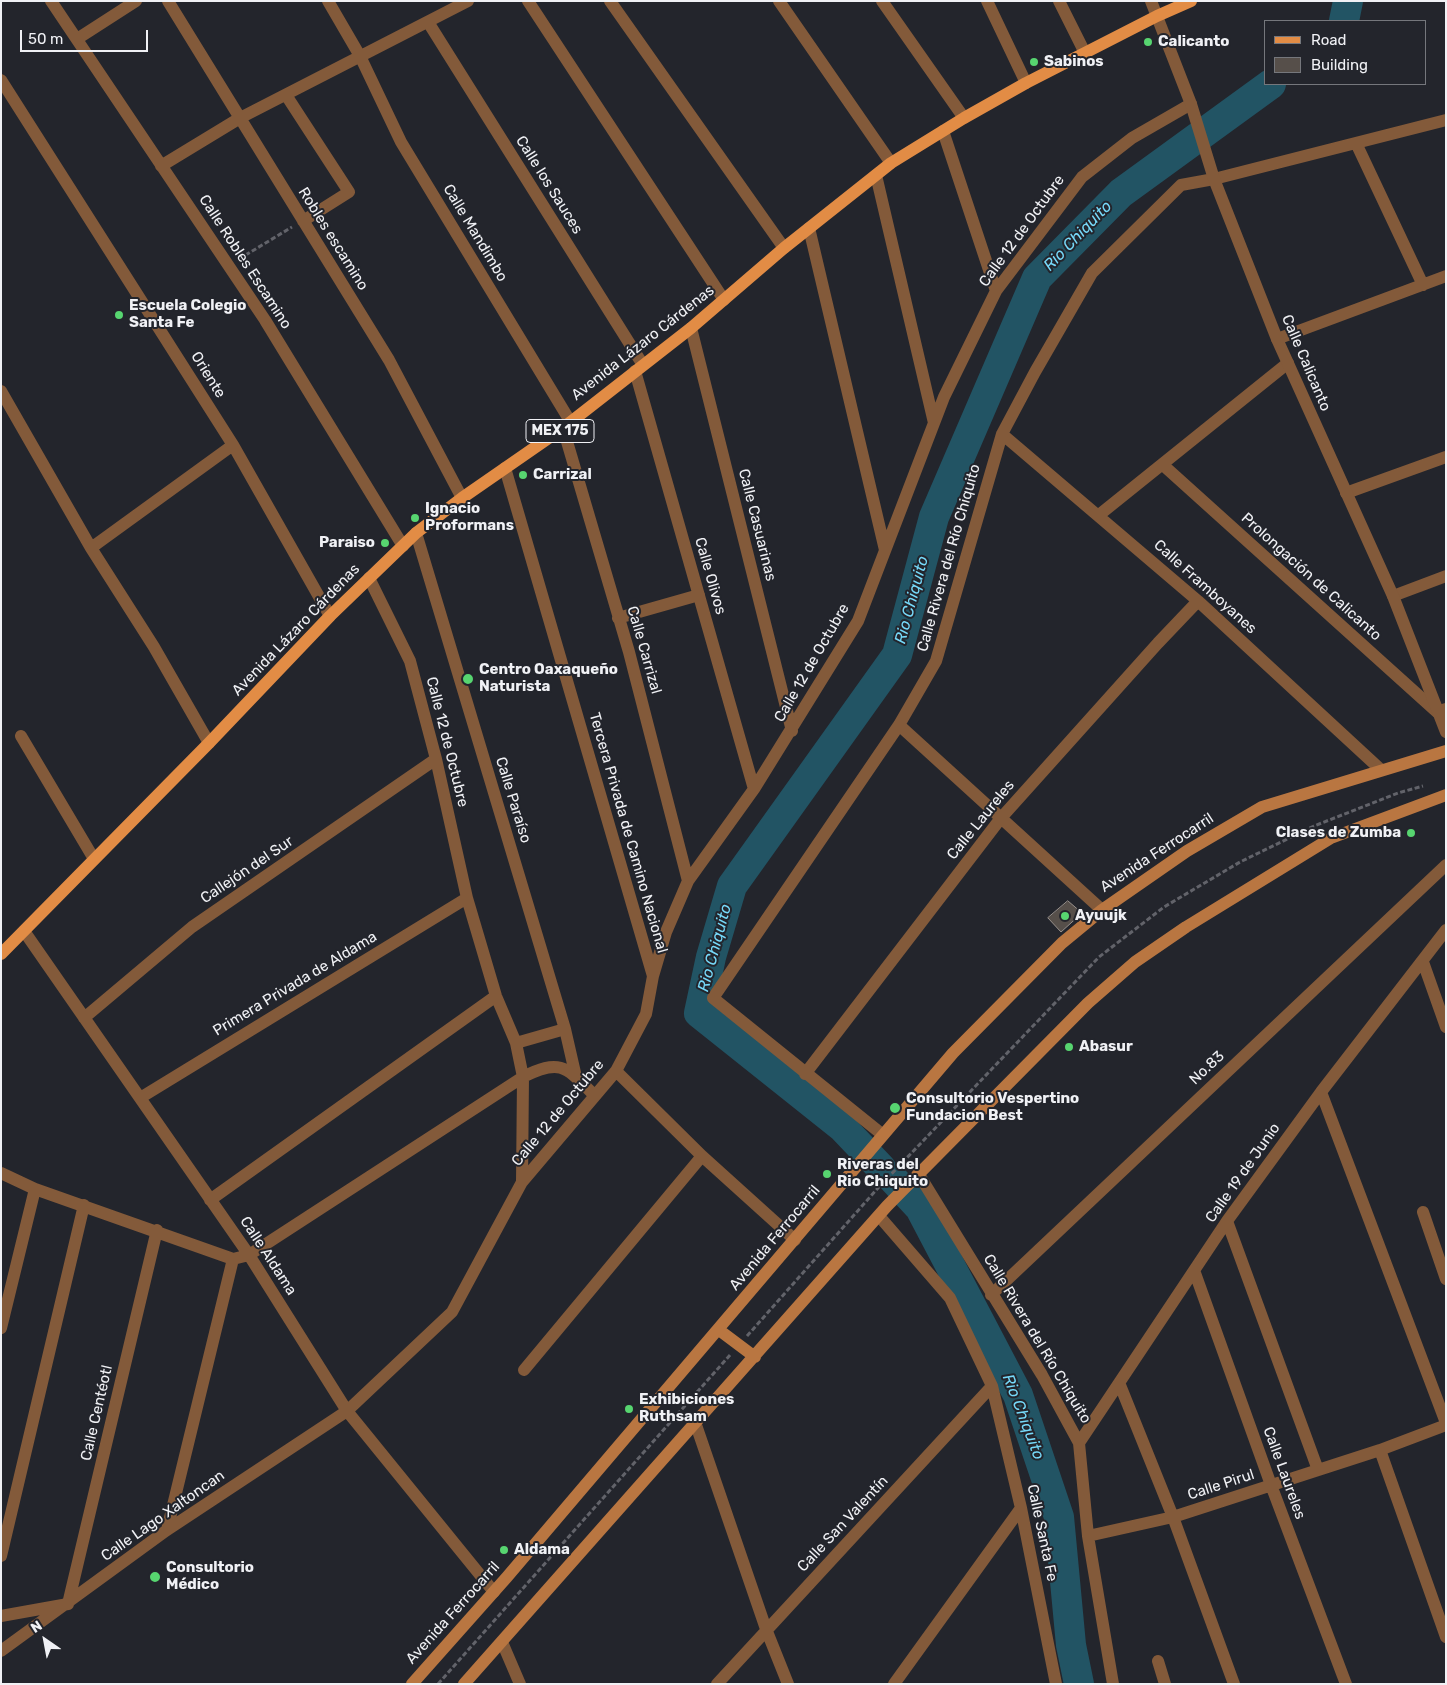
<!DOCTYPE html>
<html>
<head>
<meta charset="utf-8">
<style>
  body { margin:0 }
  #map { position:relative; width:1447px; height:1685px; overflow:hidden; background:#23252c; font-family:Rubik,sans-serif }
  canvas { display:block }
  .frame { position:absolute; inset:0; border:2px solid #f0f1f5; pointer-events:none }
  .legend { position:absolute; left:1264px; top:20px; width:162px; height:65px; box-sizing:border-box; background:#23252c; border:1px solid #75777c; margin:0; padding:6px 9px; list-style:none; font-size:15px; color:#f0f1f5 }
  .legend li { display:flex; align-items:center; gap:10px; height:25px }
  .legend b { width:25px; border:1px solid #75777c }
  .north { position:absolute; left:20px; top:1615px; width:50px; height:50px; -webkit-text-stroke:4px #23252c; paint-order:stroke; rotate:327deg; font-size:14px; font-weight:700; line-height:20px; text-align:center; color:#f0f1f5 }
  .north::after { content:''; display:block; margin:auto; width:18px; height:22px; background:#f0f1f5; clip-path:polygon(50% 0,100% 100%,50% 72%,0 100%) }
  .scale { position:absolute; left:20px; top:30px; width:128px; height:22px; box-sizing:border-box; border:2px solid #f0f1f5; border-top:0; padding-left:6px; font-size:15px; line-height:18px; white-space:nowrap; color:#f0f1f5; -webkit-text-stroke:4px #23252c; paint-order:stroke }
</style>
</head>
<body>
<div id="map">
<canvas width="1447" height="1685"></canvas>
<div class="frame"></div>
<ul class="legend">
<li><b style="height:6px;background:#e28c45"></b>Road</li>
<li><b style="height:14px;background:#564f4a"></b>Building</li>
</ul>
<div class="north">N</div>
<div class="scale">50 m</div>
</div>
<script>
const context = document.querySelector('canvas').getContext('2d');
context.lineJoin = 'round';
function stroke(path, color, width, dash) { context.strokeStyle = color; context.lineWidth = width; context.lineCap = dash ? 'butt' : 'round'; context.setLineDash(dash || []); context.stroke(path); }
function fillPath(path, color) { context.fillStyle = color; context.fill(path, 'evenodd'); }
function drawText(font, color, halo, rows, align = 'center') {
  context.font = font + ' Rubik,sans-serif'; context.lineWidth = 4; context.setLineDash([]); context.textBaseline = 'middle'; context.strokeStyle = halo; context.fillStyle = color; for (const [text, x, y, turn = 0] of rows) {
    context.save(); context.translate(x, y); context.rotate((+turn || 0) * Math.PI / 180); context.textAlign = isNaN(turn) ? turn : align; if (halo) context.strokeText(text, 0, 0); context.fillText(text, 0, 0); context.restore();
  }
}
const river = new Path2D(`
  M1344 21 1348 1
  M881 1168 842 1127 699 1013 711 957 732 886 897 655 934 517 1037 278 1121 193 1271 84
  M893 1179 920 1208 1018 1395 1059 1517 1071 1645 1079 1684`);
const building = new Path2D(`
  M1068 901 1082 913 1061 932 1048 918Z`);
const path = new Path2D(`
  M239 259 292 227
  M747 1336 878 1188 1099 957 1164 907 1240 862 1314 826 1398 793 1423 786
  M438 1684 730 1355`);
const minor = new Path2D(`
  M51 1 265 320 403 546
  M168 1 389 360 462 498
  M328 1 360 56 401 142 570 421
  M528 1 724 300
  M610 1 784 248
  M779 1 891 163
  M882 1 964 118
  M987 1 1026 83
  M1059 1 1085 53
  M428 22 643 365
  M77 39 136 1
  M1 80 233 445 330 616
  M286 95 349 192 303 221
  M943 131 996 291
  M1356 143 1423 285
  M161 166 240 118 468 1
  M876 175 934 423
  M809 228 885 550
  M691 328 792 731
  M1277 339 1446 276
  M635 371 754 789
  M1 391 91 548 154 647 209 743
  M563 428 629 652 688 881
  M1002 434 1198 601 1380 769
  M1163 465 1437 712 1446 709
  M505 468 653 976
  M1346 493 1446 457
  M1099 515 1288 363
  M416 533 565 1029 576 1077
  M91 548 233 445
  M1393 596 1446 576
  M618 618 699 595
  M899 725 1102 910
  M21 736 94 859
  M24 931 249 1255 347 1411 494 1592
  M1423 962 1446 1027
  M84 1018 192 927 436 759
  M516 1043 565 1029
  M616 1071 702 1156 795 1240
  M805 1074 1001 818 1158 643 1198 601
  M1321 1092 1446 1423
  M140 1098 467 898
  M883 1135 713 998 899 725 936 661 1002 434 1035 372 1092 273 1181 185 1214 179 1446 120
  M1 1173 35 1189 233 1259 249 1255 523 1077C561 1058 566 1067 594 1095
  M918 1173 1042 1375 1079 1443 1088 1536 1113 1684
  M522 1182 616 1071 646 1014 653 976 666 932 688 881 754 789 858 621 944 397 996 291 1082 177 1132 138 1191 104
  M210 1200 496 996
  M1423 1212 1446 1279
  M879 1216 950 1298 992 1386 1021 1508 1056 1684
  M1227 1221 1318 1470
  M1195 1273 1271 1485 1346 1684
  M991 1295 1446 865
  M1 1328 35 1189
  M524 1370 702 1156
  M1120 1385 1173 1517 1234 1684
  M696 1425 766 1629 788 1684
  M1079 1443 1227 1221 1321 1092 1446 930
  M1380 1450 1446 1637
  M167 1530 233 1259
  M1088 1536 1173 1517 1380 1450 1446 1425
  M1 1556 84 1205
  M1 1616 68 1604 157 1230
  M502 1642 520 1684
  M1 1651 167 1530 347 1411 452 1312 522 1182 523 1077 516 1043 496 996 467 898 436 759 410 661 369 578
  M1158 1661 1165 1684
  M717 1684 992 1386
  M894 1684 1021 1508`);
const tertiary = new Path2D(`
  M1151 1 1191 104 1214 179 1277 339 1393 596 1446 732`);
const secondary = new Path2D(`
  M719 1330 755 1357
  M412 1684 507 1577 953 1053 1062 943 1102 910 1187 851 1262 807 1446 751
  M464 1684 887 1206 1088 1003 1135 962 1186 927 1331 838 1446 795`);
const primary = new Path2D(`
  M1 954 209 743 330 616 416 533 462 498 563 428 691 328 784 248 891 163 964 118 1026 83 1157 16 1191 1`);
const markers = [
  [1148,42,5,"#57d570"],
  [1034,62,5,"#57d570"],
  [119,315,5,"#57d570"],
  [523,475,5,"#57d570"],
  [415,518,5,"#57d570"],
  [385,543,5,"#57d570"],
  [468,679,6,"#57d570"],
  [1411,833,5,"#57d570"],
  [1065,916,5,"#57d570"],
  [1069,1047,5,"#57d570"],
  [895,1108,6,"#57d570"],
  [827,1174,5,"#57d570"],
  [629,1409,5,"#57d570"],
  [504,1550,5,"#57d570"],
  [155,1577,6,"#57d570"]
];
const shields = [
  [560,431,68]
];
const shieldNames = [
  ["MEX 175",560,431]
];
const poiNames = [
  ["Calicanto",1158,42],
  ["Sabinos",1044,62],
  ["Escuela Colegio",129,306],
  ["Santa Fe",129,323],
  ["Carrizal",533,475],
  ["Ignacio",425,509],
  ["Proformans",425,526],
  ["Paraiso",375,543,"right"],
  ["Centro Oaxaqueño",479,670],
  ["Naturista",479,687],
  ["Clases de Zumba",1401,833,"right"],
  ["Ayuujk",1075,916],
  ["Abasur",1079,1047],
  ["Consultorio Vespertino",906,1099],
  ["Fundacion Best",906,1116],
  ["Riveras del",837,1165],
  ["Rio Chiquito",837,1182],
  ["Exhibiciones",639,1400],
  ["Ruthsam",639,1417],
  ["Aldama",514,1550],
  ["Consultorio",166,1568],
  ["Médico",166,1585]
];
const streetNames = [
  ["Calle los Sauces",549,185,58],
  ["Calle 12 de Octubre",1022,231,-54],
  ["Calle Mandimbo",475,233,59],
  ["Robles escamino",333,239,58],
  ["Calle Robles Escamino",245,262,57],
  ["Avenida Lázaro Cárdenas",643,343,-38],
  ["Calle Calicanto",1306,363,67],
  ["Oriente",208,375,58],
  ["Calle Casuarinas",757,525,76],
  ["Calle Rivera del Río Chiquito",949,558,-74],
  ["Calle Olivos",710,576,74],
  ["Prolongación de Calicanto",1311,577,42],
  ["Calle Framboyanes",1205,587,42],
  ["Avenida Lázaro Cárdenas",296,630,-46],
  ["Calle Carrizal",644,650,74],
  ["Calle 12 de Octubre",812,663,-60],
  ["Calle 12 de Octubre",447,742,76],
  ["Calle Paraíso",513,800,73],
  ["Calle Laureles",981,820,-51],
  ["Tercera Privada de Camino Nacional",628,833,74],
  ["Avenida Ferrocarril",1157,853,-33],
  ["Callejón del Sur",247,870,-34],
  ["Primera Privada de Aldama",295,984,-31],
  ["No.83",1207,1068,-43],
  ["Calle 12 de Octubre",558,1113,-50],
  ["Calle 19 de Junio",1243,1173,-55],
  ["Avenida Ferrocarril",775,1238,-50],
  ["Calle Aldama",268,1256,57],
  ["Calle Rivera del Río Chiquito",1037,1339,59],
  ["Calle Centéotl",97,1413,-77],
  ["Calle Laureles",1284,1473,70],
  ["Calle Pirul",1221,1485,-18],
  ["Calle Lago Xaltoncan",163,1516,-35],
  ["Calle San Valentín",843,1524,-47],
  ["Calle Santa Fe",1042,1533,78],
  ["Avenida Ferrocarril",453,1613,-48]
];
const waterNames = [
  ["Rio Chiquito",1078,236,-46],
  ["Rio Chiquito",912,600,-75],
  ["Rio Chiquito",715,948,-75],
  ["Rio Chiquito",1023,1417,69]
];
stroke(river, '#225464', 30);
fillPath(building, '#564f4a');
stroke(building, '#99918c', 1);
stroke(path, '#62636a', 3, [5, 2.5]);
stroke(minor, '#835a3a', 12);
stroke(tertiary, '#835a3a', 12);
stroke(secondary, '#b97641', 12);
stroke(primary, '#e28c45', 12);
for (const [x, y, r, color] of markers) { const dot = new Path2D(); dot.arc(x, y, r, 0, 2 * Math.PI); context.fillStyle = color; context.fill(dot); stroke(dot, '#23252c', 2); }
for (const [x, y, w] of shields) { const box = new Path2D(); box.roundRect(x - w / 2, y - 11.5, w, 23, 4); context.fillStyle = '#23252c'; context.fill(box); stroke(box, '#f0f1f5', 1); }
drawText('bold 14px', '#f0f1f5', null, shieldNames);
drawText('bold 15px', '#f0f1f5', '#23252c', poiNames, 'left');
drawText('15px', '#f0f1f5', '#23252c', streetNames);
drawText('italic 16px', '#76d9f9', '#23252c', waterNames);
</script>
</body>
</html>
